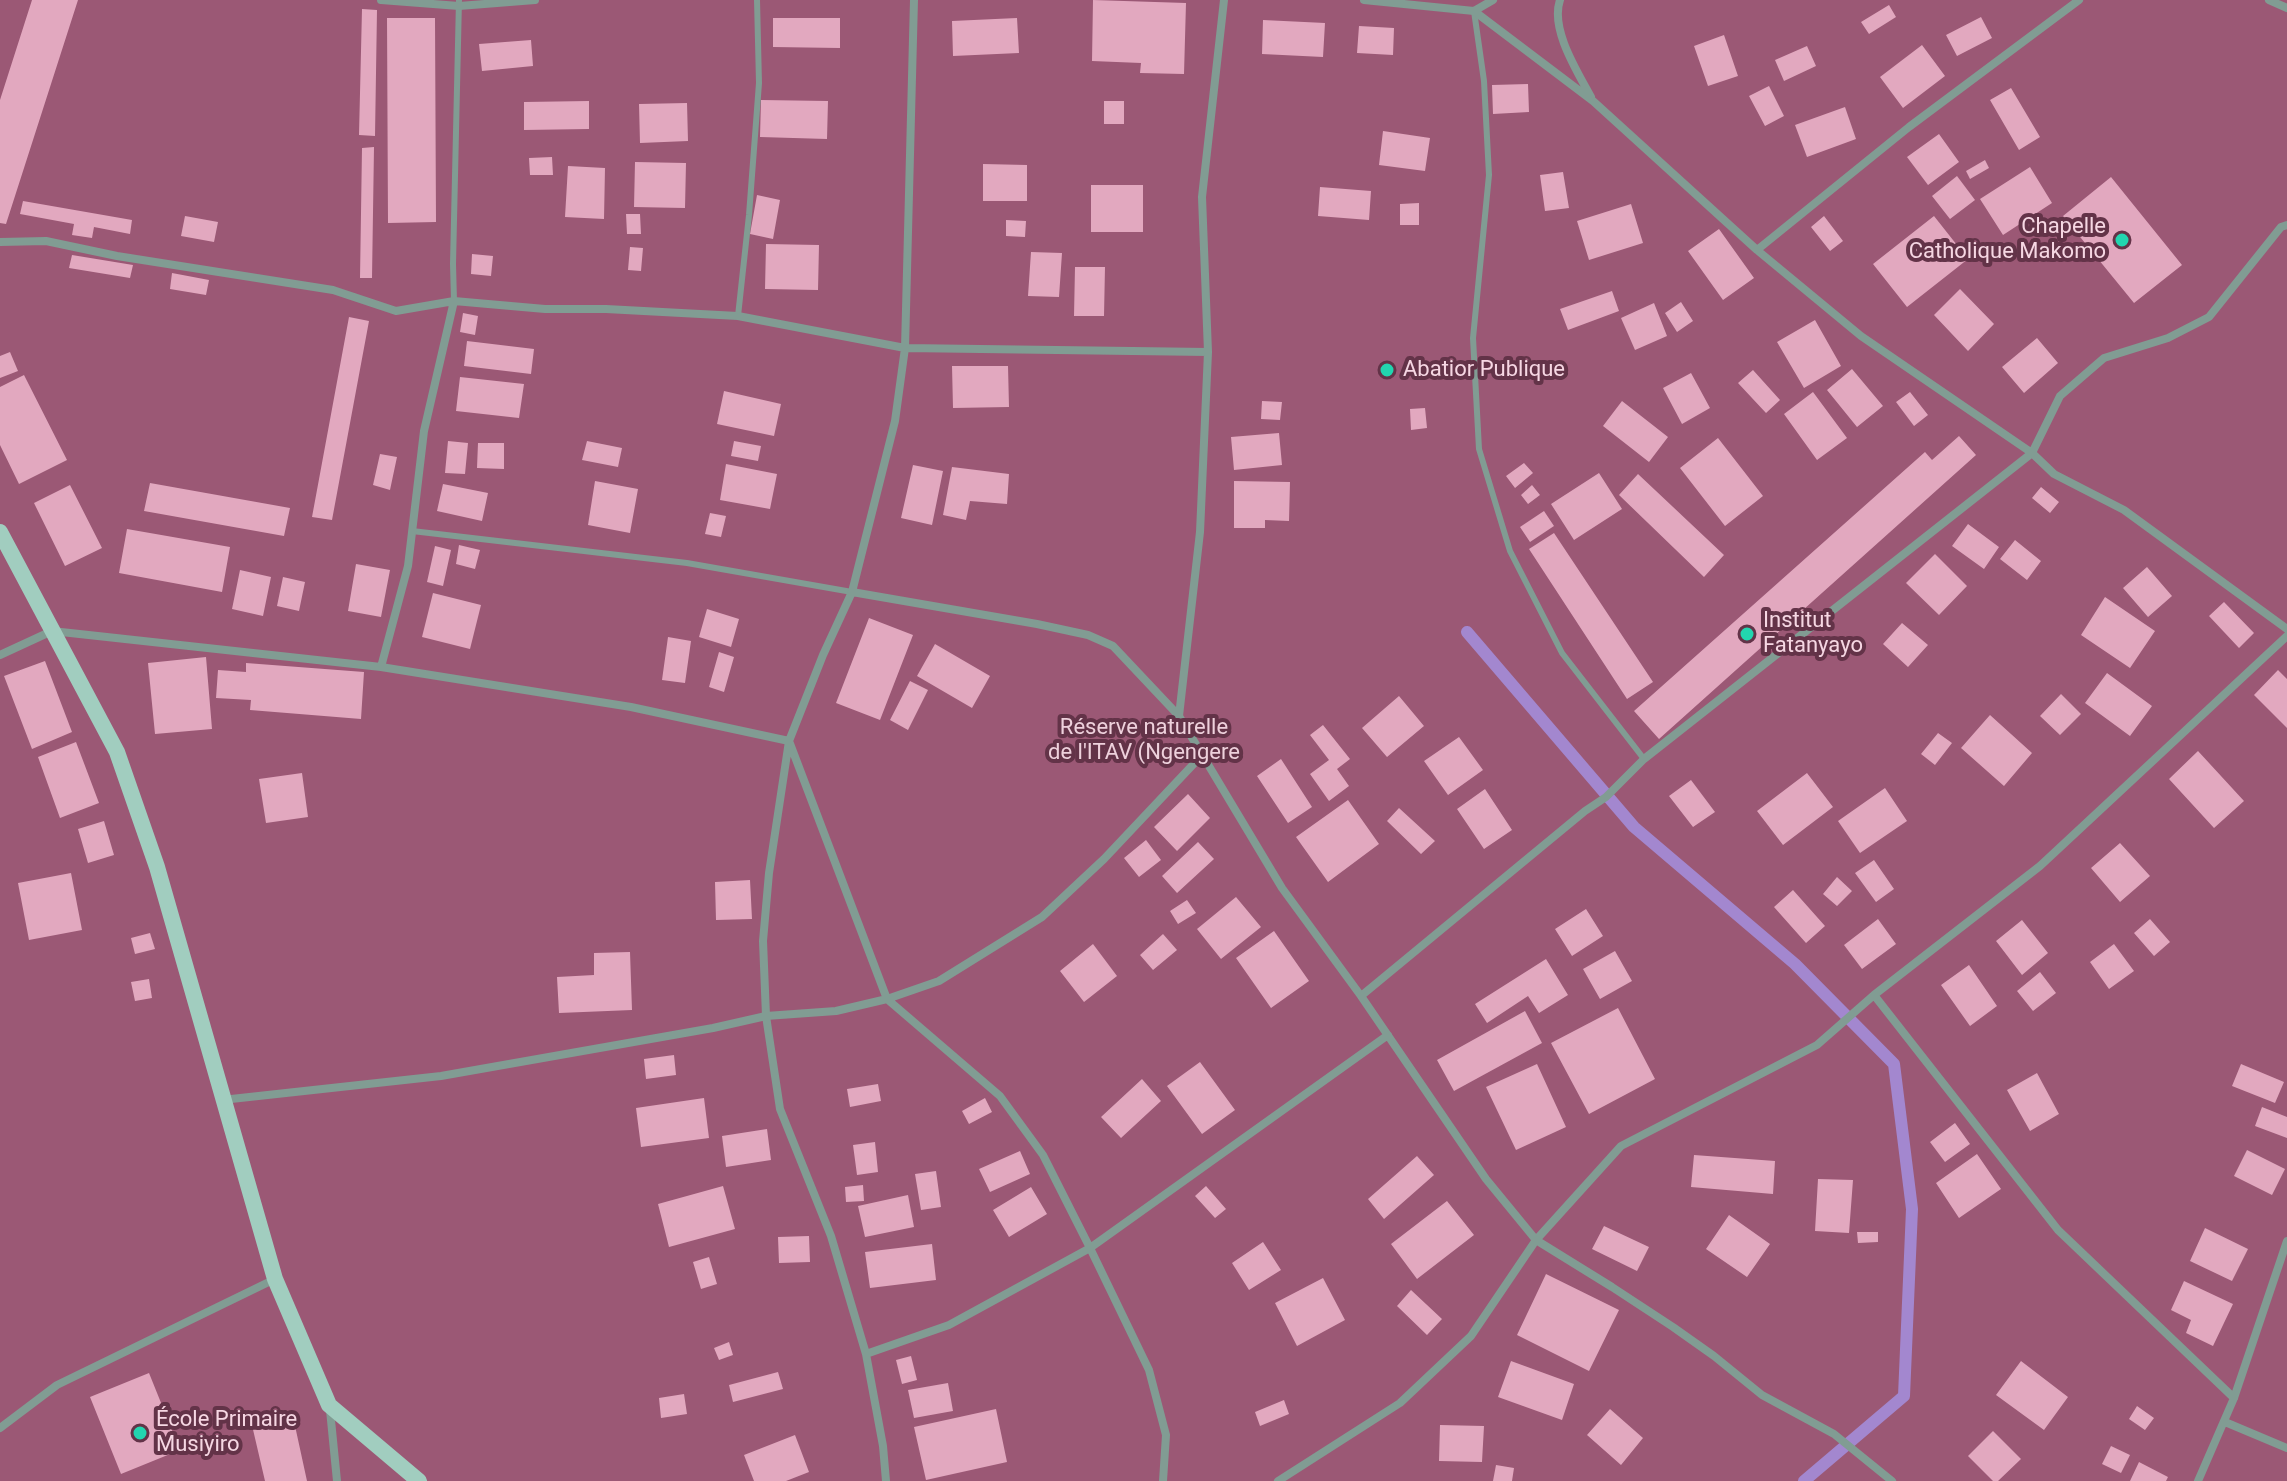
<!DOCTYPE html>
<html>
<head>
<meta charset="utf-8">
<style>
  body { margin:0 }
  canvas { display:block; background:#633348 }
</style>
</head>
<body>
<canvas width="2287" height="1481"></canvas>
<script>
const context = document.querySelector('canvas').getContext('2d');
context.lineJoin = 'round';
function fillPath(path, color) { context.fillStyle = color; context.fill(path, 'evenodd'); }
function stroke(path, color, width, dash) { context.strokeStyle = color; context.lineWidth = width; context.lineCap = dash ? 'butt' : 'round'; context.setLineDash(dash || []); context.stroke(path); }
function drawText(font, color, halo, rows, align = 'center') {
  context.font = font + ' Roboto,sans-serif'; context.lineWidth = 8; context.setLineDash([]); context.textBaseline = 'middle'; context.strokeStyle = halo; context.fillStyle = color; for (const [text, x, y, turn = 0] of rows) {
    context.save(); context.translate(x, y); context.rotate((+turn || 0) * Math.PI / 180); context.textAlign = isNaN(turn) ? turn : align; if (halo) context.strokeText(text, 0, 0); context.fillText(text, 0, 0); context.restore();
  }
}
const green = new Path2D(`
  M0 0H2287V1481H0Z`);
const stream = new Path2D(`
  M1467 632 1634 827 1795 964 1894 1064 1912 1209 1904 1396 1804 1481`);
const building = new Path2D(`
  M32 0H78L6 224 0 223V100Z
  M1093 0 1186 3 1184 74 1140 73 1141 63 1092 61Z
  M1889 5 1896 17 1869 34 1861 22Z
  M362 9 377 10 375 136 359 135Z
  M1981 17 1992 38 1957 56 1946 35Z
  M387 18H435L436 222 388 223Z
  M773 18H840V48L773 47Z
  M1017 18 1019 53 953 56 952 21Z
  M1263 20 1325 23 1323 57 1262 54Z
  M1359 26 1394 28 1393 55 1357 53Z
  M1724 35 1738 76 1708 86 1694 46Z
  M531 40 533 66 482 71 479 44Z
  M1922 45 1945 76 1903 108 1880 77Z
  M1807 46 1816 66 1784 81 1775 60Z
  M1528 84 1529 112 1493 114 1492 85Z
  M1769 86 1784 116 1765 126 1749 96Z
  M2011 88 2040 137 2019 150 1990 100Z
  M761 100 828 101 827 139 760 137Z
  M589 101V129L524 130V102Z
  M1104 101H1124V124H1104Z
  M687 103 688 141 640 143 639 104Z
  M1845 107 1856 139 1807 157 1795 125Z
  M1383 131 1430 138 1425 171 1379 165Z
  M1939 134 1959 162 1928 185 1907 157Z
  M374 147 372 278H360L362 148Z
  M552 157 553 175H530L529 158Z
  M1985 160 1989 168 1970 179 1966 171Z
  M635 162 686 163 685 208 634 207Z
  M983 164 1027 165V201H983Z
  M568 166 605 168 604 219 565 217Z
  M2030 167 2052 203 2003 235 1980 199Z
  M1563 172 1569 208 1545 211 1540 175Z
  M1957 176 1975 200 1950 219 1932 196Z
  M2111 177 2182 265 2134 303 2063 216Z
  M1091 185H1143V232H1091Z
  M1320 187 1371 191 1369 220 1318 216Z
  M757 195 780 200 773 239 750 234Z
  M23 201 132 220 130 234 94 227 92 238 72 235 74 224 20 214Z
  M1419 203V225H1400V204Z
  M1631 204 1643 243 1589 260 1577 221Z
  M626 214H640L641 234H627Z
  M185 216 218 222 214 242 181 236Z
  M1824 216 1843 241 1830 251 1811 227Z
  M1934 216 1968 259 1907 307 1873 264Z
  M1006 220 1026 221 1025 237 1006 236Z
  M1719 229 1754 278 1723 300 1688 251Z
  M766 244 819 245 818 290 765 289Z
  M630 247 643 248 641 271 628 270Z
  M1031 252 1062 253 1059 297 1028 296Z
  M472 254 493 256 491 276 471 274Z
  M72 255 133 265 130 278 69 268Z
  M1075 267H1105L1104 316H1074Z
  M172 273 209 280 206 295 170 289Z
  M1960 289 1994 324 1968 351 1934 315Z
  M1612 291 1619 311 1568 330 1560 309Z
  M1681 302 1693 321 1677 332 1665 313Z
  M1654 303 1667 336 1635 350 1621 318Z
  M463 313 478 316 475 335 460 332Z
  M349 317 369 321 332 520 312 517Z
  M1815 320 1841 366 1804 388 1777 342Z
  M2037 338 2058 363 2024 393 2002 367Z
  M467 341 534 349 531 374 464 366Z
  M10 352 18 371 0 378V356Z
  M952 366H1008L1009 407 953 408Z
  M1852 369 1883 406 1857 427 1827 390Z
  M1753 370 1780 400 1766 413 1738 383Z
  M1691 373 1710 408 1682 424 1663 388Z
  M24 375 67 460 19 484 0 445V387Z
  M460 377 524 384 519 418 456 411Z
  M724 391 781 404 774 436 717 424Z
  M1813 392 1847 438 1817 460 1784 414Z
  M1910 392 1928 415 1914 426 1896 402Z
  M1262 401 1282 402 1280 420 1261 419Z
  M1622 401 1668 437 1649 462 1603 426Z
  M1425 408 1427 428 1411 430 1410 409Z
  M1279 433 1282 465 1234 470 1231 437Z
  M1959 436 1976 455 1659 739 1634 711 1925 452 1932 460Z
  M1718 438 1763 496 1725 526 1680 468Z
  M448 441 468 443 465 474 445 473Z
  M587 441 622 448 618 467 582 460Z
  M734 441 761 446 758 461 731 456Z
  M478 443H504V469L477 468Z
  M380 454 397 457 390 490 373 485Z
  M1524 463 1533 473 1515 488 1506 476Z
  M726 464 777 474 770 509 720 500Z
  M913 465 943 471 932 525 901 518Z
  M952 467 1009 474 1007 504 970 501 966 520 943 515Z
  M1599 473 1622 509 1574 540 1551 504Z
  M1638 474 1724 555 1704 577 1619 495Z
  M595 481 638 489 630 533 588 525Z
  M1234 481 1290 482 1289 521 1265 520V528H1234Z
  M150 483 290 508 284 536 144 511Z
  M443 484 488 493 482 521 437 511Z
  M70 485 102 548 65 566 34 503Z
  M1532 485 1540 495 1528 504 1521 495Z
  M2041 487 2059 502 2050 513 2032 498Z
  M1544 511 1554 526 1530 542 1520 527Z
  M710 513 726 516 721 537 705 534Z
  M1968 524 1999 547 1984 569 1952 546Z
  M127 529 230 547 222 592 119 573Z
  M1554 533 1653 682 1627 699 1529 549Z
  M2015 540 2041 561 2027 580 2000 559Z
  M459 545 480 550 475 569 456 564Z
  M435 546 451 550 443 586 427 582Z
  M1935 554 1967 586 1939 615 1906 583Z
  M356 564 390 570 381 617 348 611Z
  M2147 567 2172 596 2148 617 2123 588Z
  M240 570 271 577 263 616 232 609Z
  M283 577 305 582 299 611 277 606Z
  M433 593 481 605 470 649 422 637Z
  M2105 597 2155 631 2130 668 2081 635Z
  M2224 602 2254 633 2239 648 2209 616Z
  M707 609 739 619 731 647 699 637Z
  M869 618 913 635 880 720 836 703Z
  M1902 623 1928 645 1908 667 1883 644Z
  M668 637 691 641 685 683 662 680Z
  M935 644 990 676 972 708 917 676Z
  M719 652 734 657 724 692 709 687Z
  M206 657 212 729 155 734 148 663Z
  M45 661 72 732 32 749 4 676Z
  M246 663 364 672 361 719 250 710 251 700 216 698 218 670 246 672Z
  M2278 670 2287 679V728L2254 695Z
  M2107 673 2152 706 2130 736 2085 703Z
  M910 681 928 690 908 730 890 720Z
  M2061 694 2081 714 2060 735 2040 716Z
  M1399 696 1424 726 1387 757 1362 728Z
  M1990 715 2032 753 2004 786 1961 748Z
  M1323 725 1350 759 1337 769 1349 786 1329 801 1310 774 1329 760 1310 735Z
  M1938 733 1952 743 1935 765 1921 754Z
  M1459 737 1483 770 1448 795 1424 761Z
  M76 742 99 803 60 818 38 757Z
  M2198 751 2244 801 2214 828 2169 779Z
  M1281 759 1312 807 1288 823 1257 776Z
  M302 773 308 817 266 823 259 779Z
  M1807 773 1833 807 1783 845 1757 811Z
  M1691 780 1715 812 1693 827 1669 796Z
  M1885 788 1907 821 1860 853 1838 821Z
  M1485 789 1512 830 1484 849 1457 809Z
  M1188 794 1210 818 1177 851 1154 827Z
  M1348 800 1379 844 1328 882 1296 837Z
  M1399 808 1435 841 1421 854 1387 821Z
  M104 821 114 855 88 863 78 829Z
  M1146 840 1161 860 1139 877 1124 858Z
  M1198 842 1214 859 1177 893 1162 876Z
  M2120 843 2150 876 2120 902 2091 868Z
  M1874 860 1894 889 1876 902 1855 873Z
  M71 873 82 930 29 940 18 883Z
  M1837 877 1852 891 1837 906 1823 894Z
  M750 880 752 919 716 920 715 882Z
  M1793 890 1825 926 1806 943 1774 907Z
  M1236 897 1261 927 1221 959 1197 929Z
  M1187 900 1196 913 1178 924 1170 911Z
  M1586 909 1603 936 1572 956 1555 929Z
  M1878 919 1896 944 1862 969 1844 945Z
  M2150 919 2170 942 2154 956 2134 933Z
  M2022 920 2048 953 2022 975 1996 941Z
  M1274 931 1309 981 1271 1008 1236 958Z
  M150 933 155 949 135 954 131 938Z
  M1163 934 1177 950 1153 970 1140 955Z
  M1093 944 1117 976 1084 1002 1060 971Z
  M2114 944 2134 971 2109 989 2090 962Z
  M1615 951 1632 981 1600 999 1583 969Z
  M630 952 632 1010 559 1013 557 977 594 975V953Z
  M1546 959 1568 995 1539 1013 1528 996 1487 1023 1475 1004Z
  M1969 965 1997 1006 1970 1026 1941 985Z
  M2040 972 2056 993 2033 1011 2017 991Z
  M149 979 152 998 135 1001 131 982Z
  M1618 1008 1655 1079 1589 1114 1551 1043Z
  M1525 1011 1542 1043 1454 1091 1437 1060Z
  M674 1055 676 1075 646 1079 644 1059Z
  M1200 1062 1235 1110 1202 1134 1167 1086Z
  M1537 1064 1566 1127 1516 1150 1486 1087Z
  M2241 1064 2284 1082 2275 1103 2232 1086Z
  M2037 1073 2059 1114 2030 1131 2007 1090Z
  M1142 1079 1161 1101 1121 1138 1101 1117Z
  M878 1084 881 1101 850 1107 847 1089Z
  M704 1098 709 1138 641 1147 636 1108Z
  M985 1098 992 1112 969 1124 962 1111Z
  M2262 1107 2287 1117V1138L2255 1126Z
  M1955 1123 1970 1144 1945 1162 1930 1142Z
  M767 1129 771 1160 726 1167 722 1136Z
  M875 1142 878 1172 857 1175 853 1145Z
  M2247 1150 2285 1169 2272 1195 2234 1176Z
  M1020 1151 1030 1174 990 1192 979 1169Z
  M1977 1154 2001 1189 1959 1218 1936 1183Z
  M1694 1155 1775 1161 1773 1194 1691 1187Z
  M1417 1156 1434 1175 1384 1219 1368 1199Z
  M936 1171 941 1207 921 1210 915 1174Z
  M1818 1179 1853 1180 1849 1233 1815 1231Z
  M863 1185 864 1201 846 1202 845 1187Z
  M723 1186 735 1229 669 1247 658 1204Z
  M1206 1186 1226 1209 1215 1218 1195 1196Z
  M1031 1187 1047 1214 1009 1237 993 1210Z
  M908 1195 914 1227 865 1237 858 1206Z
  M1447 1201 1474 1235 1417 1279 1391 1244Z
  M1729 1215 1770 1244 1747 1277 1706 1249Z
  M1604 1226 1649 1247 1637 1271 1592 1249Z
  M2205 1228 2248 1249 2232 1281 2190 1261Z
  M1857 1232H1878V1242L1858 1243Z
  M809 1236 810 1262 779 1263 778 1237Z
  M1263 1242 1281 1270 1249 1290 1232 1263Z
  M932 1244 936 1280 870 1288 865 1252Z
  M709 1257 717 1284 701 1289 693 1262Z
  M1546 1274 1619 1310 1589 1371 1517 1335Z
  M1323 1278 1345 1320 1297 1346 1275 1303Z
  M2184 1281 2233 1304 2213 1346 2186 1333 2191 1320 2171 1310Z
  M1411 1290 1442 1319 1427 1335 1397 1306Z
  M729 1342 733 1355 719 1360 714 1348Z
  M911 1356 917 1380 902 1384 896 1360Z
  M1511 1361 1574 1384 1562 1420 1498 1397Z
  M2021 1361 2068 1397 2044 1430 1996 1395Z
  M778 1372 783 1389 733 1402 729 1385Z
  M149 1373 180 1450 121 1474 90 1397Z
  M948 1383 953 1411 914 1418 908 1390Z
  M684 1394 687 1414 661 1418 659 1398Z
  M1284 1400 1289 1414 1260 1426 1255 1412Z
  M2137 1406 2154 1418 2145 1430 2129 1419Z
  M996 1409 1007 1462 926 1480 914 1427Z
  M1610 1409 1643 1438 1621 1465 1587 1435Z
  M292 1412 307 1481H265L251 1421Z
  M1440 1425 1484 1426 1482 1462 1439 1461Z
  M1993 1431 2021 1459 1998 1481H1993L1968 1456Z
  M795 1435 809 1472 786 1481H754L744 1455Z
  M2111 1446 2130 1455 2121 1473 2102 1464Z
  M2139 1462 2168 1477 2166 1481H2130Z
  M1496 1465 1514 1468 1512 1481H1493Z`);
const lane = new Path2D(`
  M1474 11 1484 81 1489 175 1473 338 1479 449 1510 551 1562 653 1644 759
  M454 301 453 264 459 0
  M738 316 749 215 759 83 757 0
  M412 531 687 563 852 592`);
const street = new Path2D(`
  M381 0 459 6 535 0
  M1364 0 1474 11 1593 101 1757 250 1861 336 2032 453 2054 474 2124 510 2287 629
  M1560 0C1550 29 1577 71 1591 97
  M2269 0 2287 8
  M1474 11 1493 0
  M0 242 46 241 117 256 333 290 396 311 454 301 545 309H606L738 316 905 348 1208 352
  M1757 250 1909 127 2079 0
  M852 592 1037 624 1088 635 1113 646 1179 716 1282 888 1361 996 1486 1179 1536 1240 1612 1287 1673 1327 1714 1356 1762 1395 1834 1434 1892 1481
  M0 655 52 631 381 667 631 707 789 741 887 999 1000 1096 1043 1155 1090 1248 1149 1370 1166 1435 1163 1481
  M381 667 408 566 424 431 454 301
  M1179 716 1200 532 1208 352 1202 197 1224 0
  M1874 995 2058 1230 2234 1398
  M1361 996 1585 811 1606 797 1644 759 2032 453 2060 396 2104 358 2168 338 2209 317 2281 227 2287 225
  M222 1100 441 1076 713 1028 766 1016 836 1011 887 999 939 981 1042 917 1104 859 1203 754
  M866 1354 949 1325 1090 1248 1388 1035
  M330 1410 337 1481
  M2225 1422 2287 1448
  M0 1428 57 1385 275 1279
  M886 1481 883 1446 866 1354 831 1236 780 1109 766 1016 763 941 769 873 789 741 823 655 852 592 895 421 905 348 914 0
  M1278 1481 1400 1403 1471 1336 1536 1240 1621 1146 1817 1045 1874 995 2040 866 2287 636
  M2198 1481 2234 1398 2287 1241`);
const secondary = new Path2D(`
  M0 532 117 752 157 867 275 1279 329 1405 419 1481`);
const markers = [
  [2122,240,8,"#22d5af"],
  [1387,370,8,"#22d5af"],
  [1747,634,8,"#22d5af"],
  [140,1433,8,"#22d5af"]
];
const poiNames = [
  ["Chapelle",2106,227,"right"],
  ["Catholique Makomo",2106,252,"right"],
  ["Abatior Publique",1403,370],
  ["Institut",1763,621],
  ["Fatanyayo",1763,646],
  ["École Primaire",156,1420],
  ["Musiyiro",156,1445]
];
const parkNames = [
  ["Réserve naturelle",1144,728],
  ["de l'ITAV (Ngengere",1144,753]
];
fillPath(green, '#9b5875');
stroke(stream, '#a387cf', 12);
fillPath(building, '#e2a8bf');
stroke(lane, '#819c93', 6);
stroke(street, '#819c93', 8);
stroke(secondary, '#a1cdbf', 16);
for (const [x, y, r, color] of markers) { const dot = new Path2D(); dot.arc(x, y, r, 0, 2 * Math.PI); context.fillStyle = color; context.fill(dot); stroke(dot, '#633348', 3); }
drawText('22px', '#f6d7e3', '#633348', poiNames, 'left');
drawText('22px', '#eed1dc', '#633348', parkNames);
</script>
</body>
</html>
